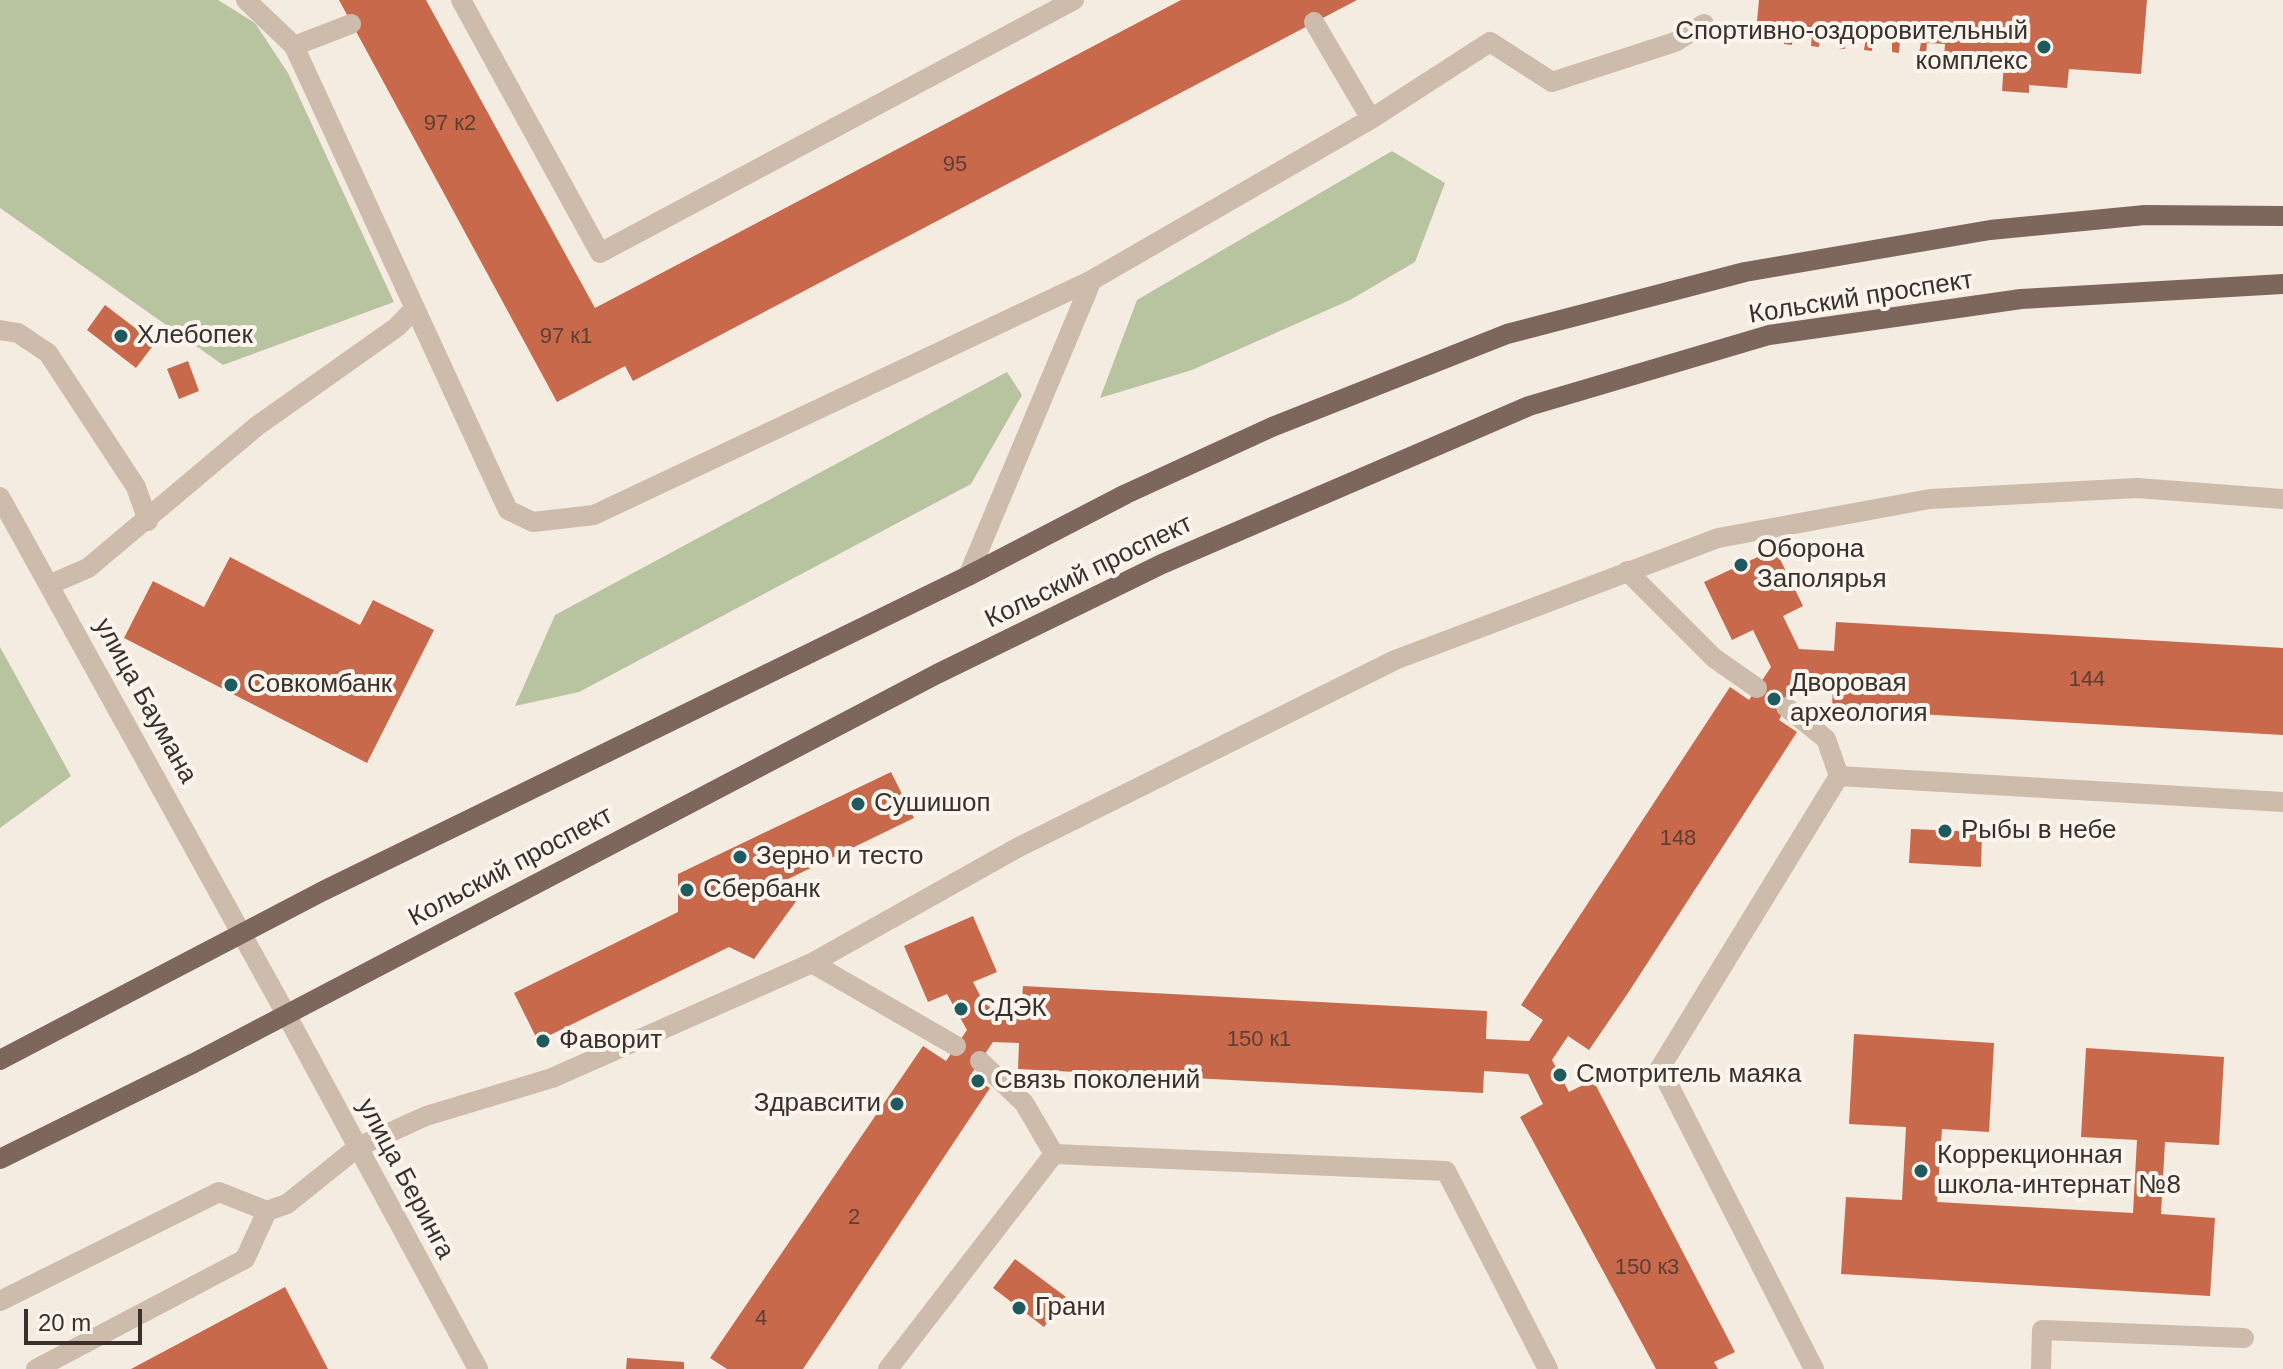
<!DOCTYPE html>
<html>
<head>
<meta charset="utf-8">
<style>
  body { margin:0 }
  #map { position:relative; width:2283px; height:1369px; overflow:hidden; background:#f4ebe1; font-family:Arial,sans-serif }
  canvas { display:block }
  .scale { position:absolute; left:24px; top:1309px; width:118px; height:36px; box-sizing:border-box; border:4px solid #3b302b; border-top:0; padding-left:10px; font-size:24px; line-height:28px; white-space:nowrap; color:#3b302b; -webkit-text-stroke:6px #fbf5ee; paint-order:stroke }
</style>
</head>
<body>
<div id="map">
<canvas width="2283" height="1369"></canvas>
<div class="scale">20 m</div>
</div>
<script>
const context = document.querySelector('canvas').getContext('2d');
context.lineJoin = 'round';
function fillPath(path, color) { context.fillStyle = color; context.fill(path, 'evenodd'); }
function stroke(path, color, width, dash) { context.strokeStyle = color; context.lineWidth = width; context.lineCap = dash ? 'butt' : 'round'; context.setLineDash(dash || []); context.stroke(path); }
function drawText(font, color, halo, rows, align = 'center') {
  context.font = font + ' Arial,sans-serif'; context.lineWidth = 8; context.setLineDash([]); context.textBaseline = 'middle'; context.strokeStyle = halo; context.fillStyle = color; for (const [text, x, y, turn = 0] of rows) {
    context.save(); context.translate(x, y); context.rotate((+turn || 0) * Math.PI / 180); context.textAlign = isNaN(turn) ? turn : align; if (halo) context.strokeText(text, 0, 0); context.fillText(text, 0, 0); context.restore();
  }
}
const green = new Path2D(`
  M0 0H218L255 23 288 73 394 302 223 365 0 208Z
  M1392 151 1445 183 1415 262 1350 300 1192 370 1100 398 1137 300Z
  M1007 372 1022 395 971 484 579 692 515 706 555 615Z
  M0 647 71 776 0 828Z`);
const building = new Path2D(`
  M339 0H426L595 308 1181 0H1357L633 381 625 366 557 402Z
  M1759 0H2147L2141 74 2069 69 2067 88 2029 85V93L2002 91 2004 63 1944 59 1945 44 1927 43 1926 54H1919L1921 42 1900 41 1899 53 1892 52V40L1873 39 1872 51 1864 50 1866 38 1846 37 1845 49 1838 48 1839 36 1820 35 1819 47 1811 46 1812 34 1793 33 1792 45 1784 44 1786 33 1768 31 1767 43 1755 42Z
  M105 305 155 343 136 368 87 330Z
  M188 361 199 391 179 399 167 369Z
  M1775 549 1803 606 1783 616 1799 649 1834 651 1836 622 2283 648V735L1832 709 1833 683 1801 681 1779 720 1797 732 1628 993 1589 1050 1568 1036 1552 1060 1569 1092 1593 1080 1735 1352 1714 1362 1718 1369H1656L1520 1117 1543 1104 1528 1074 1484 1071 1483 1093 1018 1069 1019 1043 993 1042 970 1076 990 1088 803 1369H727L710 1358 923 1046 946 1061 967 1030 947 994 928 1002 904 946 973 916 997 972 973 982 984 1003 1008 1018H1021L1023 986 1487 1011 1486 1039 1529 1041 1543 1020 1521 1005 1730 687 1749 700 1771 667 1753 630 1732 640 1704 582Z
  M230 557 360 625 373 600 434 630 367 763 124 638 153 581 204 607Z
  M891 772 914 818 784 881 803 892 754 959 729 947 538 1041 514 993 678 912V874Z
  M1911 829 1982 832 1981 867 1909 863Z
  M1854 1034 1994 1043 1989 1132 1942 1129 1937 1202 2133 1213 2137 1140 2081 1137 2086 1048 2224 1057 2219 1145 2165 1142 2161 1214 2215 1218 2210 1296 1841 1274 1846 1197 1902 1200 1906 1127 1849 1124Z
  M1015 1259 1066 1297 1044 1327 993 1288Z
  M285 1287 328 1369H131Z
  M627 1358 684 1362V1369H626Z`);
const service = new Path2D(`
  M246 0 294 46 351 24
  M461 0 600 253 1074 0
  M1314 22 1371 119
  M294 46 508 510 533 522 594 515 1092 280 1371 119 1490 42 1552 82 1675 42 1704 24
  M0 330 18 333 48 353 136 487 148 521
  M1627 571 1714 658 1757 688
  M968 576 1092 280
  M51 584 88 568 257 426 397 327 415 308
  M1786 707 1826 739 1839 776 2283 802
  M812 963 956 1046
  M980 1061 1024 1103 1054 1154 1446 1171 1548 1369
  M0 1301 219 1192 267 1211 287 1204 358 1147 426 1116 552 1078 812 963 1017 848 1395 660 1718 538 1930 499 2137 488 2283 499
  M36 1369 245 1259 267 1211
  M888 1369 1054 1154
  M1814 1369 1660 1068 1839 776
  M2041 1369 2042 1330 2244 1338`);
const minor = new Path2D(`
  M286 1014 478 1369`);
const tertiary = new Path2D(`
  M0 497 286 1014`);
const primary = new Path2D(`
  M0 1060 323 891 968 576 1126 494 1272 427 1507 334 1745 272 1990 230 2145 215 2283 216
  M0 1159 194 1063 937 674 1162 564 1529 406 1769 335 2021 299 2283 284`);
const markers = [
  [2044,47,8,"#1f5a5e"],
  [121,336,8,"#1f5a5e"],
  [1741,565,8,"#1f5a5e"],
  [231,685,8,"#1f5a5e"],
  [1774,699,8,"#1f5a5e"],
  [858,804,8,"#1f5a5e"],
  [1945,831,8,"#1f5a5e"],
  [740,857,8,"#1f5a5e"],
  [687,890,8,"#1f5a5e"],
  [961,1009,8,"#1f5a5e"],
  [543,1041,8,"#1f5a5e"],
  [1560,1075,8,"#1f5a5e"],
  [978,1081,8,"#1f5a5e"],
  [897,1104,8,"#1f5a5e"],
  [1921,1171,8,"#1f5a5e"],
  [1019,1308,8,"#1f5a5e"]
];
const numberNames = [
  ["97 к2",450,124],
  ["95",955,165],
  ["97 к1",566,337],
  ["144",2087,680],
  ["148",1678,839],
  ["150 к1",1259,1040],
  ["2",854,1218],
  ["150 к3",1647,1268],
  ["4",761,1319]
];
const poiNames = [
  ["Спортивно-оздоровительный",2028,32,"right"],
  ["комплекс",2028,62,"right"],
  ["Хлебопек",137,336],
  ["Оборона",1757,550],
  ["Заполярья",1757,580],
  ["Дворовая",1790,684],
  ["археология",1790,714],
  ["Совкомбанк",247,685],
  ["Сушишоп",874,804],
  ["Рыбы в небе",1961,831],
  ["Зерно и тесто",756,857],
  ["Сбербанк",703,890],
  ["СДЭК",977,1009],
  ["Фаворит",559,1041],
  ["Смотритель маяка",1576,1075],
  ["Связь поколений",994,1081],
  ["Здравсити",881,1104,"right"],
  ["Коррекционная",1937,1156],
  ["школа-интернат №8",1937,1186],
  ["Грани",1035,1308]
];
const streetNames = [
  ["Кольский проспект",1861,298,-9],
  ["Кольский проспект",1089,572,-26],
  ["улица Баумана",145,701,61],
  ["Кольский проспект",511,867,-28],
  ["улица Беринга",405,1179,62]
];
fillPath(green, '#b8c4a0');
fillPath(building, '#c8694b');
stroke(service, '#cdbbac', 20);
stroke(minor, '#cdbbac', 20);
stroke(tertiary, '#cdbbac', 20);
stroke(primary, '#7d675c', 20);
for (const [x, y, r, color] of markers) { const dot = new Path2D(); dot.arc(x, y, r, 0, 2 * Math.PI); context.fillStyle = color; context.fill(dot); stroke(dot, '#fbf5ee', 3); }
drawText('22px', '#5e3e33', null, numberNames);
drawText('26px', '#3b302b', '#fbf5ee', poiNames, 'left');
drawText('26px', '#3b302b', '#fbf5ee', streetNames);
</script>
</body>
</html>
